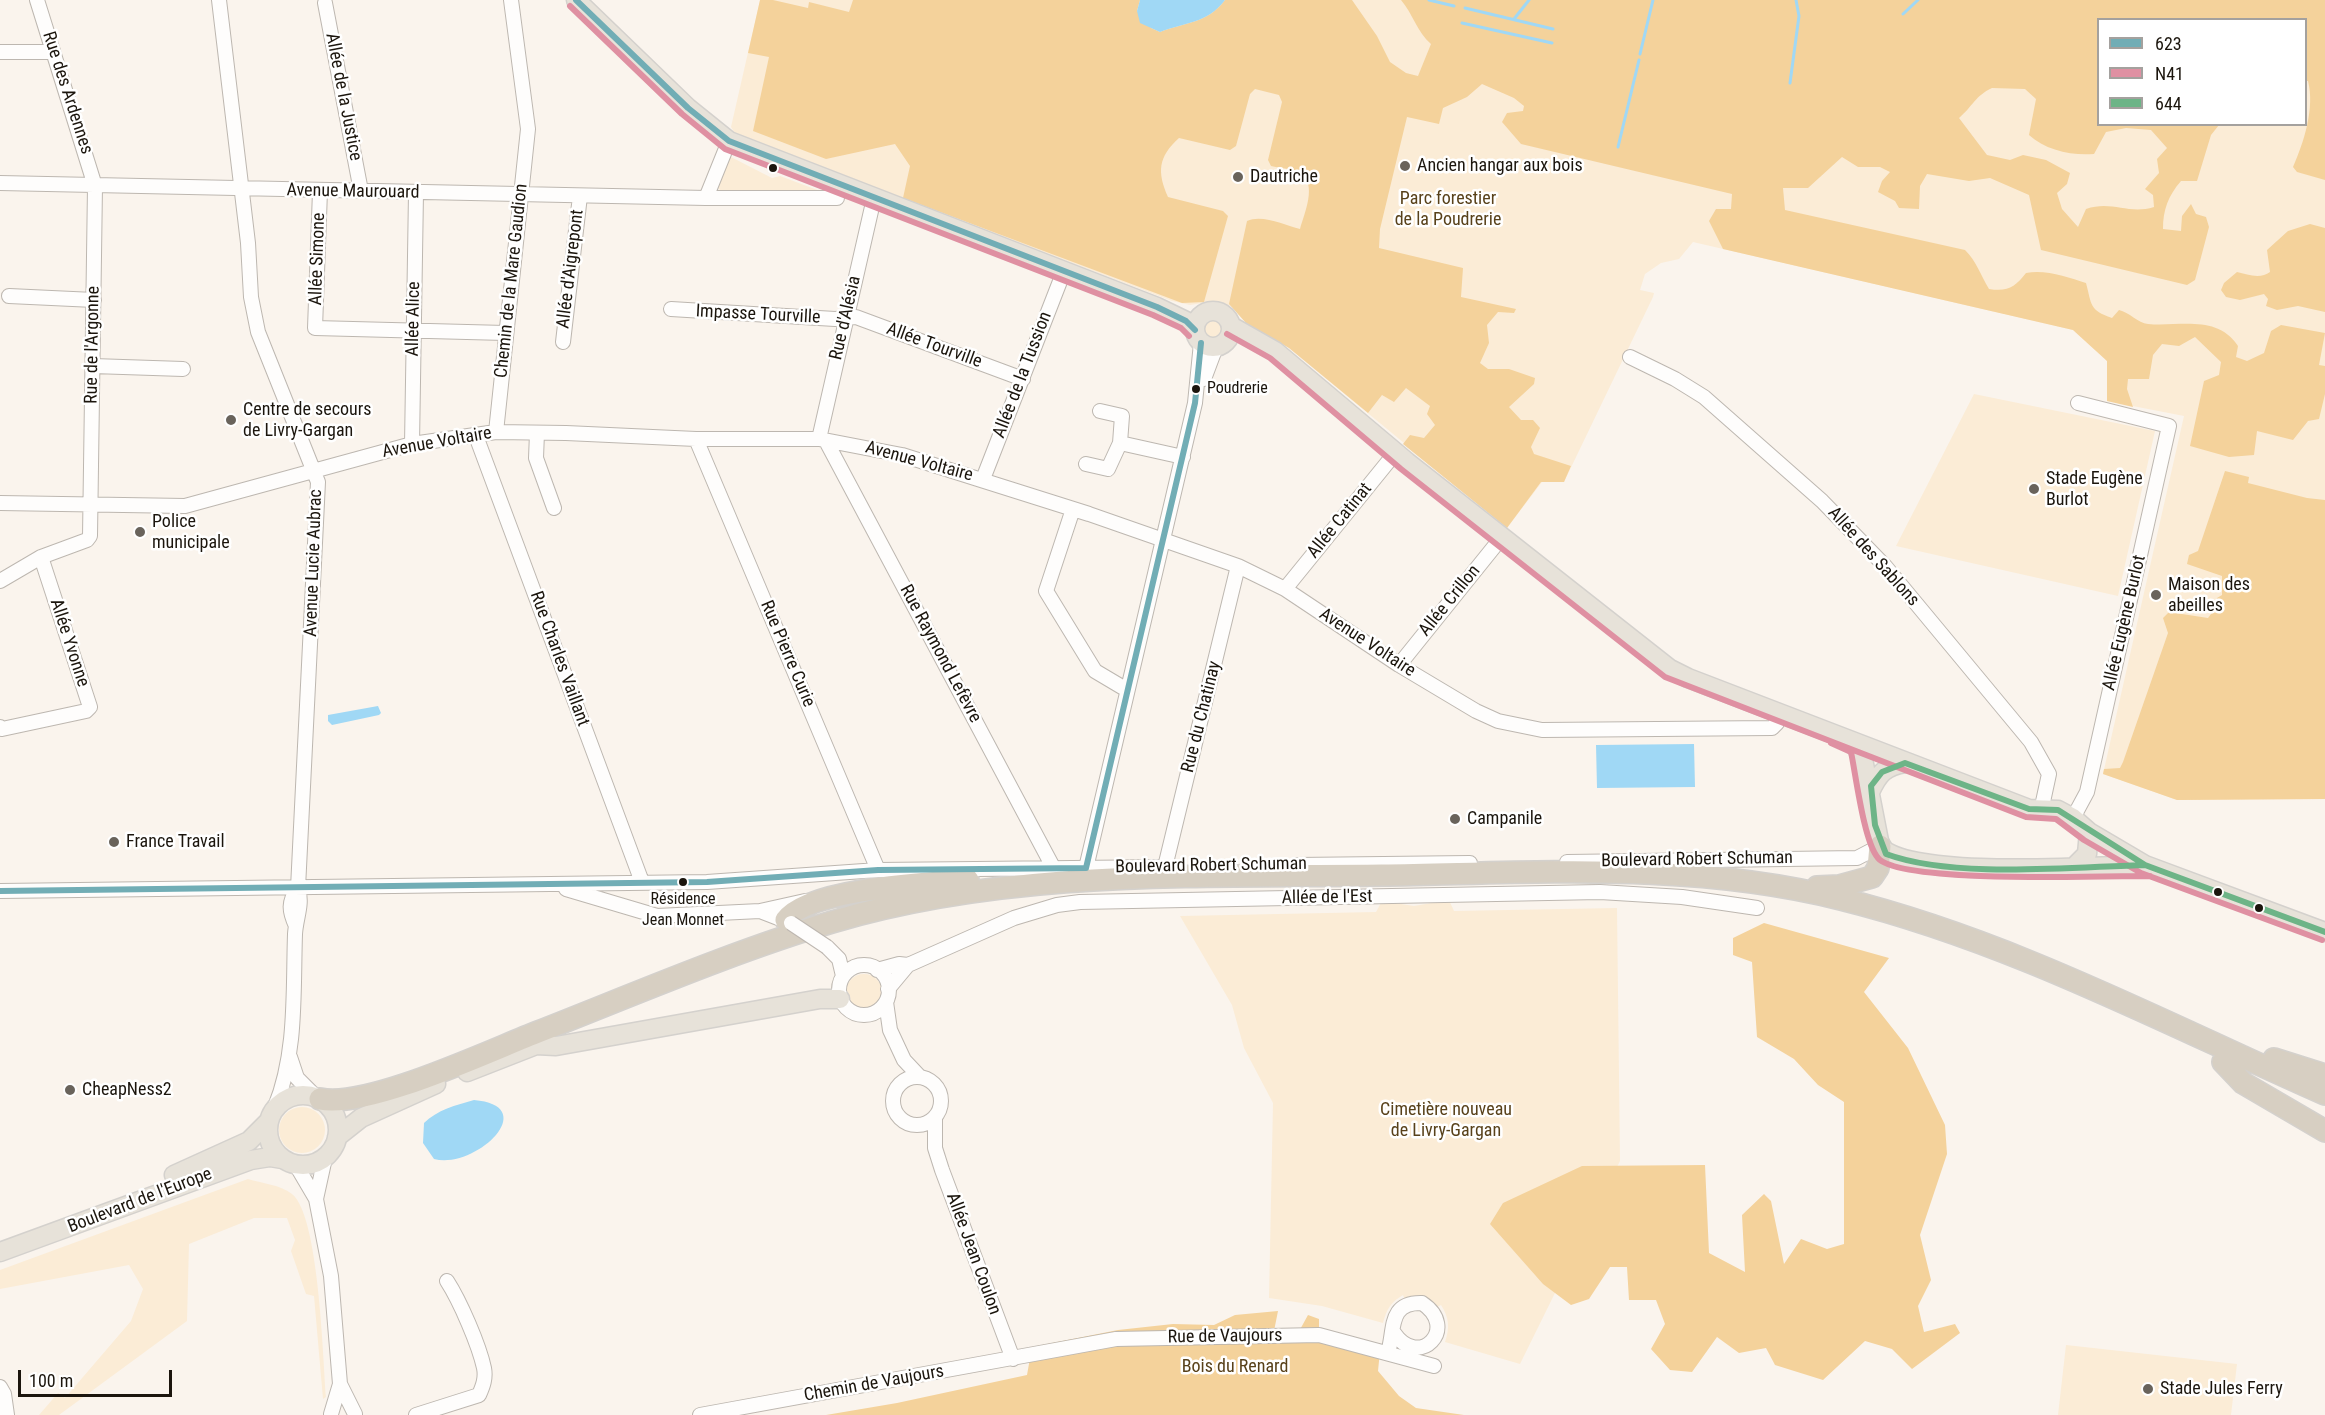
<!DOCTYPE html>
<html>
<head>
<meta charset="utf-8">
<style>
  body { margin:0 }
  #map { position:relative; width:2325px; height:1415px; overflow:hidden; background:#faf4ed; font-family:"Roboto Condensed",sans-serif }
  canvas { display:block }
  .legend { position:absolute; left:2097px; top:18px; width:210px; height:108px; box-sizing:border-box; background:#fff; border:2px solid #a4a19e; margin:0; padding:8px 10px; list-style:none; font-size:18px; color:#1b150d }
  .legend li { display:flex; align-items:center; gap:12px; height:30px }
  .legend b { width:30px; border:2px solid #a4a19e }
  .scale { position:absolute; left:18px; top:1370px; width:154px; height:27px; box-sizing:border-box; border:3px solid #1b150d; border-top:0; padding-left:8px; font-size:18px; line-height:21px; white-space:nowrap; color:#1b150d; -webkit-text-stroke:4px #fff; paint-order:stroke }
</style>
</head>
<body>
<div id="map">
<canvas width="2325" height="1415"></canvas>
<ul class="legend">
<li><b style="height:8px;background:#71adb5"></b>623</li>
<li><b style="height:8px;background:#df90a2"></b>N41</li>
<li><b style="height:8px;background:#6db487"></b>644</li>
</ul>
<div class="scale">100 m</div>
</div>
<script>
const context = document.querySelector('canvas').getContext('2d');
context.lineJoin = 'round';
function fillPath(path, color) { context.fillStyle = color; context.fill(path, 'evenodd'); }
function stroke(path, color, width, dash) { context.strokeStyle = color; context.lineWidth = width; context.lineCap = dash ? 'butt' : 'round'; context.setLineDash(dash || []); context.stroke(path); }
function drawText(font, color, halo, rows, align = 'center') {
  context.font = font + ' "Roboto Condensed",sans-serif'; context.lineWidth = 5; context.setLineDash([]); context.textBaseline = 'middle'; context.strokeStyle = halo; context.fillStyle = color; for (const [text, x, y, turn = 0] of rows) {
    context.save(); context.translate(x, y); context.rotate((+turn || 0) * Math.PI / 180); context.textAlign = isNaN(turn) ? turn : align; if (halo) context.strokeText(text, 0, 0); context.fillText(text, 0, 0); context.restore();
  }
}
const green = new Path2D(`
  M760 0H2325V799L2177 800 2103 774 2184 416 2107 401V361L2073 330 1693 242 1679 259 1661 263 1645 274 1640 290 1654 293 1653 297 1564 482H1542L1507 528 1289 348 1246 323 1233 307 1214 301 1190 305 1172 301 736 135 731 127ZM2098 20H2306V124H2098Z
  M729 156 772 178 780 176 820 191H721L717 187Z
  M1203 328a10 10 0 1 1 20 0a10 10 0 1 1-20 0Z
  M1974 394 2155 431 2118 596 1896 546Z
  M1449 900 1454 911 1617 908 1620 1161 1520 1364 1445 1342C1450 1328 1449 1317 1441 1305L1437 1307 1422 1298 1405 1300 1403 1295C1390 1303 1387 1309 1383 1323L1322 1306 1269 1298 1273 1103 1244 1048 1232 1005 1180 916 1376 912 1382 901 1414 906Z
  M846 992a18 18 0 1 1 36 0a18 18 0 1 1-36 0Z
  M279 1130a23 23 0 1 1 46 0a23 23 0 1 1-46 0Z
  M248 1179C261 1183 281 1185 292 1194 319 1215 323 1359 326 1397L323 1399 314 1296 306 1294 291 1251 295 1240 287 1218H254L189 1244 187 1321 59 1415H39L58 1393 65 1398 131 1321 143 1289 129 1265 0 1289V1270Z
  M2066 1345 2237 1364 2231 1415H2058Z`);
const forest = new Path2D(`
  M760 0H773L808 8 809 2 849 12 853 0H1140L1137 11 1151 28 1160 32C1185 22 1207 24 1225 0H1352L1377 36 1390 62 1406 73 1418 76 1431 44C1417 32 1413 14 1401 0H2325V180L2297 172 2293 167C2304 142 2315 108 2308 81H2306V20H2098V124L2219 125 2211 135 2197 181H2181C2168 196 2163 210 2163 229L2181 231 2182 216 2191 204 2196 214 2206 217 2209 227 2195 280 2187 285 2041 250 2029 195 1990 178 1969 181 1927 174 1920 186 1919 209 1899 208 1895 201 1878 192 1882 181 1890 172 1880 167H1858L1842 157 1808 188H1783L1785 210 1965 250C1977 262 1980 274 1989 289 2008 292 2015 287 2026 273 2045 269 2068 277 2086 283 2092 305 2089 310 2112 318L2119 310C2129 312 2138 323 2148 324 2179 327 2217 314 2238 346L2236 357 2247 361 2264 353 2271 331 2281 325 2325 333 2319 365 2325 366V394L2319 419 2308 421 2293 440 2257 431 2254 455 2229 457 2190 446 2204 381 2219 375 2221 362 2195 337 2179 346 2162 344 2153 355 2149 379H2128L2127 389 2133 407 2107 401V361L2073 330 1723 249 1709 221 1716 209H1731L1732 194 1521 144 1502 122 1507 113 1523 111 1524 106 1514 98 1482 84 1467 97 1443 108 1439 124 1407 117 1380 229 1379 248 1463 268 1461 297 1516 309 1514 313 1498 312 1487 325 1489 343 1480 363 1488 369H1509L1535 378 1534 384 1509 407 1521 420H1533L1540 428 1531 447 1534 454 1571 466 1564 482H1541L1507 528 1403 444 1410 435 1424 438 1435 425 1427 414 1430 406 1406 388 1394 402 1382 395 1368 413 1289 348 1246 323 1229 304 1247 221C1262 214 1285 225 1300 229 1304 214 1318 184 1300 173 1293 169 1280 168 1271 166L1268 160 1282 102 1279 95 1255 89 1250 94 1236 146 1230 150 1179 138C1158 157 1157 172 1168 197L1223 211 1228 216 1204 302 1182 303 903 198 910 166 895 144 826 159 753 131 769 57 748 53ZM1992 88 2025 89 2036 99 2029 135C2045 150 2072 156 2094 154L2106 132 2126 128 2151 130 2167 148 2157 159 2159 173 2145 189 2153 195 2154 207C2128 215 2112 200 2086 209L2078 227 2062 209 2057 193 2067 184 2070 173 2046 160 2023 155 2010 160 1987 155 1959 118C1973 106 1975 96 1992 88Z
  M2310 224 2325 228V312L2298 306 2277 310 2266 306 2268 299 2264 294 2240 300 2226 297 2221 290 2224 283 2237 272C2248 275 2261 279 2270 272L2267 250 2288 231Z
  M2225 471 2249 477 2248 483 2307 498 2325 500V799L2177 800 2103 774 2104 769 2120 768 2123 762 2168 633 2163 618 2169 612 2208 618 2214 610 2217 598 2222 595V576L2187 564 2189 555 2198 551Z
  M1764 923 1889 958 1864 992 1908 1048 1945 1125 1947 1154 1920 1235 1931 1280 1918 1306 1924 1332 1955 1324 1960 1333 1912 1369 1892 1349 1865 1341 1823 1380 1775 1365 1766 1348 1739 1353 1717 1337 1692 1372 1670 1370 1651 1349 1665 1324 1656 1300H1629L1627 1267H1610L1589 1299 1571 1305 1543 1284 1490 1224 1503 1203 1582 1166 1705 1165 1709 1253 1745 1272 1742 1215 1764 1194 1771 1201 1784 1264 1801 1239 1827 1249 1844 1244V1102L1818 1085 1794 1059 1757 1037 1752 962 1733 955V938Z
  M1278 1311 1273 1336 1297 1335 1308 1315 1319 1319V1335L1380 1351 1378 1371 1399 1396 1416 1408 1464 1415H826L897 1403 1027 1375 1032 1347 1118 1330 1173 1324 1214 1325 1235 1315Z`);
const water = new Path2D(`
  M1140 0H1225C1207 24 1185 22 1160 32L1140 23 1137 11Z
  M378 706 381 713 379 715 332 725 328 721V715Z
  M1694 744 1695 787 1597 788 1596 745Z
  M474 1100C543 1106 475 1170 434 1159L423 1143 424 1123C437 1110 456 1105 474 1100Z`);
const stream = new Path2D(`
  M1429 0 1454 6
  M1465 8 1553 29
  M1903 14 1918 0
  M1514 19 1529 0
  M1462 23 1552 43
  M1640 54 1653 0
  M1790 83 1799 16 1796 0
  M1618 147 1639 60`);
const minor = new Path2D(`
  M219 0 248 243 251 297 258 332 318 482 298 888C303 905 296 917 295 934 293 992 297 1053 275 1107
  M325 3 361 191
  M0 52H52
  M0 183 706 198 729 141
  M320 191 315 328 505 333
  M706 198H837
  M9 296 94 300
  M671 309 835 319 856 317 1023 379
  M563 342 580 196
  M1630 357 1675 379 1704 397 1822 501 1885 566 2031 742 2049 774 2041 811
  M93 366 183 369
  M1204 379 1216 347
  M496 432 528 129 511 0
  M537 433 536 458 554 508
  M476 436 642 882
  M696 439 878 870
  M819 439 874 198
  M826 441 1053 867
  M1120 443 1183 457
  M412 444 416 193
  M1086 464 1108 469 1120 443 1122 416 1100 411
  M983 479 1064 271
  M0 503 185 506 412 444 496 432 566 433 696 439H819L902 455 1089 514 1238 566 1285 589 1399 665 1476 711 1498 721 1542 730 1772 728 1777 723 1780 714
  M1073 509 1046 591 1095 671 1127 690
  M0 581 41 557 87 540 90 536 95 186 37 0
  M1285 589 1396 452
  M1399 665 1502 537
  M0 727 2 729 86 711 90 707 41 557
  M2073 818 2087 792 2169 426 2078 403
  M1567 862 1857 858 1880 846
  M1297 865 1470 863
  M1165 867 1238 566
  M1086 868 1195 403 1201 343
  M566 889 657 916 760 911 791 923
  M0 891 707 882 878 870 1170 867
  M760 911 805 901
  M296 926C289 911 288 902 298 888
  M827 947 839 959 843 976
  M839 990a25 25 0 1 1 50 0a25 25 0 1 1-50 0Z
  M877 970 899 964 908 965
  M888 989 908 965 1014 918 1057 905 1080 902 1600 892 1682 897 1757 908
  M886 1002 890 1030 904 1060 920 1077
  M290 1057 297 1078 316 1097
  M893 1101a24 24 0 1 1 48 0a24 24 0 1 1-48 0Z
  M935 1117V1148L942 1170 1013 1359
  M296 1165 316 1199 331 1276 340 1384 355 1414
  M316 1199 325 1158
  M1388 1353C1395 1329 1388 1302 1422 1303 1460 1328 1419 1370 1394 1333
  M0 1387 4 1394 7 1415
  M331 1414 340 1384
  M416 1415 479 1395C483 1386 486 1378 484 1368 479 1345 460 1301 447 1281
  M700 1415 1116 1339 1319 1335 1434 1366`);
const major = new Path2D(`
  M576 0 688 108 729 141 1157 307 1186 321 1195 330
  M1195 329a18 18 0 1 1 36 0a18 18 0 1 1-36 0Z
  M1231 326 1275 351 1407 462 1670 669 1688 678 2029 809 2058 810 2073 818 2089 832 2145 865 2325 932
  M1853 742 1863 759 1880 846C1907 880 2098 866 2145 865
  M1870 792C1878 774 1885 766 1905 763
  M2073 868 2087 854 2089 832
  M467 1072 536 1045 556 1046 820 999H840
  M268 1130a35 35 0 1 1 70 0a35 35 0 1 1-70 0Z
  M337 1137 361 1118 436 1084
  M174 1175 249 1141 268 1122
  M0 1252 251 1160 270 1157 282 1159`);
const highway = new Path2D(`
  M1817 887 1839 886 1872 877 1878 868 1880 846
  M786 920C807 889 929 883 968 880
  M2274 1059 2325 1075
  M2223 1062 2243 1083 2325 1131
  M320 1099C367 1109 489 1051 538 1032 635 994 732 952 832 922 1010 869 1198 877 1382 875 1535 873 1691 861 1841 899 2011 941 2166 1024 2325 1094`);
const minorBridge = new Path2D(`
  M791 923 827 947`);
const bus1 = new Path2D(`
  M576 0 688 108 729 141 1157 307 1186 321 1195 330
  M1086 868 1195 403 1201 343
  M0 891 707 882 878 870 1086 868`);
const bus2 = new Path2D(`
  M570 6 682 114 725 149 1153 315 1181 328 1189 336
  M1227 334 1270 358 1401 469 1665 677 2026 817 2056 819 2084 840 2141 873 2322 940
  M1831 743 1851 752C1856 776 1864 842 1878 858 1900 884 2107 876 2150 876`);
const bus3 = new Path2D(`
  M1905 763 2029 809 2058 810 2145 865C2071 867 1954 879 1886 854L1875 825 1871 786 1882 772Z
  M2145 865 2325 932`);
const markers = [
  [1405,166,6,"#69635b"],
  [773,168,5,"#1b150d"],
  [1238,177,6,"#69635b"],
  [1196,389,5,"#1b150d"],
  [231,420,6,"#69635b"],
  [2034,489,6,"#69635b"],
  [140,532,6,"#69635b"],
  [2156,595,6,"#69635b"],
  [1455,819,6,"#69635b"],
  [114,842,6,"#69635b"],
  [683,882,5,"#1b150d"],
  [2218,892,5,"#1b150d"],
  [2259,908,5,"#1b150d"],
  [70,1090,6,"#69635b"],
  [2148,1389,6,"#69635b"]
];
const busNames = [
  ["Poudrerie",1207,389],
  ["Résidence",683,900,"center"],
  ["Jean Monnet",683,921,"center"]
];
const streetNames = [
  ["Rue des Ardennes",67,93,72],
  ["Allée de la Justice",343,97,79],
  ["Avenue Maurouard",353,192,1],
  ["Allée Simone",318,259,-88],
  ["Allée d'Aigrepont",571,269,-83],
  ["Chemin de la Mare Gaudion",512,281,-84],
  ["Impasse Tourville",758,315,3],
  ["Rue d'Alésia",846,318,-77],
  ["Allée Alice",414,319,-89],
  ["Rue de l'Argonne",93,345,-89],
  ["Allée Tourville",934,346,20],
  ["Allée de la Tussion",1023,375,-69],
  ["Avenue Voltaire",437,443,-10],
  ["Avenue Voltaire",919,462,15],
  ["Allée Catinat",1340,521,-51],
  ["Allée des Sablons",1873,557,48],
  ["Avenue Lucie Aubrac",314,563,-88],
  ["Allée Crillon",1450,601,-51],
  ["Allée Eugène Burlot",2125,623,-77],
  ["Allée Yvonne",69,643,72],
  ["Avenue Voltaire",1367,643,33],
  ["Rue Pierre Curie",787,654,67],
  ["Rue Raymond Lefèvre",940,654,62],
  ["Rue Charles Vaillant",559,659,70],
  ["Rue du Chatinay",1202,717,-76],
  ["Boulevard Robert Schuman",1697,860,-1],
  ["Boulevard Robert Schuman",1211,866,-1],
  ["Allée de l'Est",1327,898,-1],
  ["Boulevard de l'Europe",140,1201,-21],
  ["Allée Jean Coulon",973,1254,70],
  ["Rue de Vaujours",1225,1337,-1],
  ["Chemin de Vaujours",874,1384,-10]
];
const poiNames = [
  ["Ancien hangar aux bois",1417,166],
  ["Dautriche",1250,177],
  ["Centre de secours",243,410],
  ["de Livry-Gargan",243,431],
  ["Stade Eugène",2046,479],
  ["Burlot",2046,500],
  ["Police",152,522],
  ["municipale",152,543],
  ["Maison des",2168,585],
  ["abeilles",2168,606],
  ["Campanile",1467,819],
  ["France Travail",126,842],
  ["CheapNess2",82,1090],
  ["Stade Jules Ferry",2160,1389]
];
const parkNames = [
  ["Parc forestier",1448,199],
  ["de la Poudrerie",1448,220],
  ["Cimetière nouveau",1446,1110],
  ["de Livry-Gargan",1446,1131],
  ["Bois du Renard",1235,1367]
];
fillPath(green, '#fbecd6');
fillPath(forest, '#f4d29b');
fillPath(water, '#a0d8f5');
stroke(stream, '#a0d8f5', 3);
stroke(minor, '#bdb7b0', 16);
stroke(major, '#d4d1cd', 21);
stroke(highway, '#d4d1cd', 24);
stroke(minor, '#fefdfc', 14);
stroke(major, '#e7e2d9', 18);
stroke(highway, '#d7cfc2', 21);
stroke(minorBridge, '#bdb7b0', 16, []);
stroke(minorBridge, '#fefdfc', 14);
stroke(bus1, '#71adb5', 6);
stroke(bus2, '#df90a2', 6);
stroke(bus3, '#6db487', 6);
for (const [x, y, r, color] of markers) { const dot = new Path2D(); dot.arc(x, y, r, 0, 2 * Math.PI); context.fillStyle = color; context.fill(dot); stroke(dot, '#fff', 2); }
drawText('16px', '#1b150d', '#fff', busNames, 'left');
drawText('18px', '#1b150d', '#fff', streetNames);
drawText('18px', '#1b150d', '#fff', poiNames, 'left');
drawText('18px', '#58411a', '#fff', parkNames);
</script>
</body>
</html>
